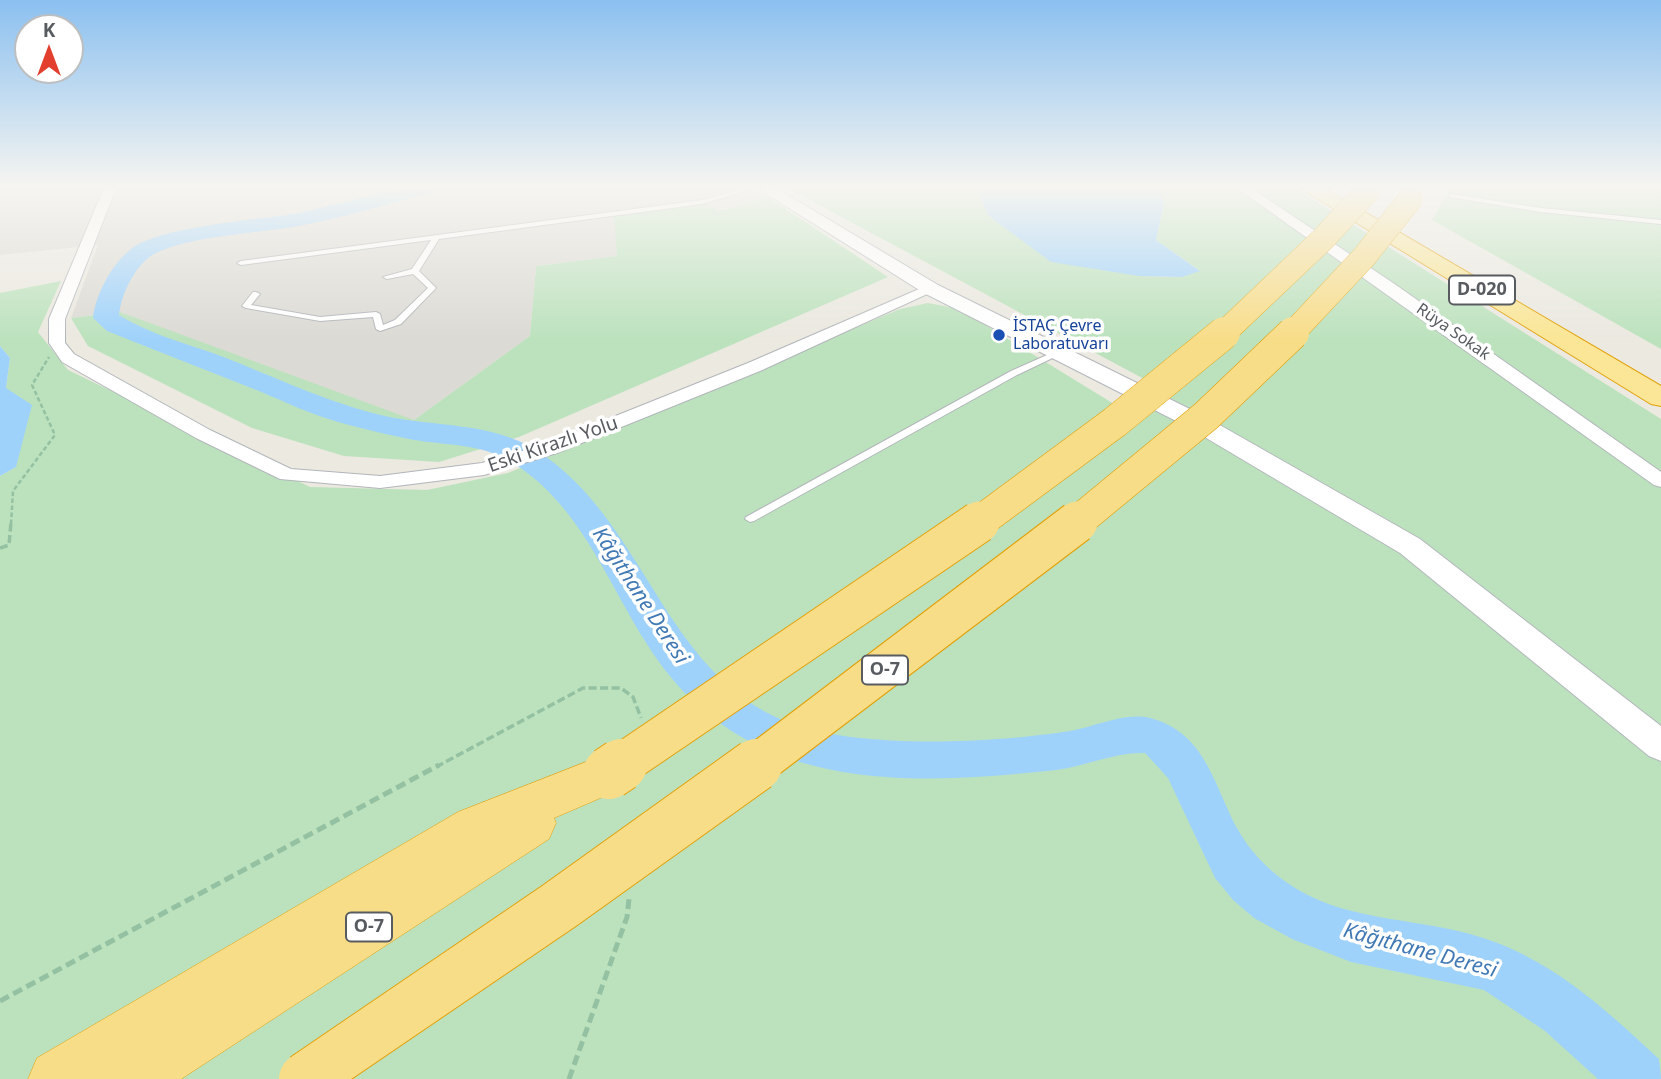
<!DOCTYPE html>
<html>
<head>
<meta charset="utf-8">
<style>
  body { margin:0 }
  #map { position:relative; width:1661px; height:1079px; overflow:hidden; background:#ebe9e0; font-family:"Noto Sans",sans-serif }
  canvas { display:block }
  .north { position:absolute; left:14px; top:14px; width:70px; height:70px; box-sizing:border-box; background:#fff; border:2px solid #bcbebf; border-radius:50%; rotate:0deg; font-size:19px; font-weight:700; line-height:28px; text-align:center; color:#585c60 }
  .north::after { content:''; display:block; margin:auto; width:24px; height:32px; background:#e23f2f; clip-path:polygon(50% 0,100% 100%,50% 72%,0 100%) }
</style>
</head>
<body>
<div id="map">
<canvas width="1661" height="1079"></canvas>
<div class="north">K</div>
</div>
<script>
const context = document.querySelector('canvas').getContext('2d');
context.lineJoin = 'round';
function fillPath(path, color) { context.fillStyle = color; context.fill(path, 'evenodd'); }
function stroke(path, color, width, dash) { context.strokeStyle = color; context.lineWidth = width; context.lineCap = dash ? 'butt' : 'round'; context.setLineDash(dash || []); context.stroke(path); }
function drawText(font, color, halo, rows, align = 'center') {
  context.font = font + ' "Noto Sans",sans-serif'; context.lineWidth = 7; context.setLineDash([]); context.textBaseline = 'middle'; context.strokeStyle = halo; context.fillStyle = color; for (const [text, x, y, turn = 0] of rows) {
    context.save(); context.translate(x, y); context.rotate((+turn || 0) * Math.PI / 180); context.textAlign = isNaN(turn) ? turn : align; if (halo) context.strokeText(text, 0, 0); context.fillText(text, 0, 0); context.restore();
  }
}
const industrial = new Path2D(`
  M0 188H753L768 197 720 211 617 256 536 266 530 336 414 420 361 408 120 312 71 318 98 245 0 255Z`);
const green = new Path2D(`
  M787 188H975L989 216 1138 276 1182 277 1199 270 1156 240 1164 203 1159 188H1295L1661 419V1079H0V476L16 467 6 388 10 358 0 346V293L61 281 38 332 68 370 310 487 427 490 508 473 900 309 928 303 959 309 1114 404 1146 380Z
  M1450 188H1661V349L1432 220Z
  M768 197 888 277 519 437 439 462 344 456 252 428 88 346 71 318 120 312 414 420 530 336 536 266 617 256 614 216 705 204 720 211Z`);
const water = new Path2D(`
  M975 188H1159L1164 203 1156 240 1200 271 1182 277 1139 276 1051 262 989 216Z
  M0 346 10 358 6 388 32 405 16 467 0 476Z`);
const river = new Path2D(`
  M402 188H437L434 192C388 204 341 218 293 227 258 233 173 237 147 259 132 272 121 296 119 315 149 334 188 344 221 356 275 377 328 403 385 416 434 427 492 422 536 450 646 520 662 672 787 722 860 750 993 743 1070 731 1095 727 1124 712 1150 718 1205 732 1214 785 1237 828 1249 850 1266 868 1286 882 1341 921 1408 917 1470 934 1546 954 1603 1007 1659 1059L1661 1079H1598L1545 1031 1484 990 1351 962 1292 939 1254 918 1233 900 1215 878 1168 778 1145 753C1115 752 1086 766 1056 770 899 787 738 793 645 641 605 577 577 500 508 460 480 444 445 445 414 440 388 435 363 429 338 422 310 414 285 402 259 391 208 371 157 351 107 331L93 318C96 294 111 265 131 249 158 227 255 220 293 214 329 207 366 196 402 188Z`);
const pathFar2 = new Path2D(`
  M11 524 13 491 55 435 32 385 49 357`);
const pathFar1 = new Path2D(`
  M0 548 9 545 11 522
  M436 767 583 688H621L633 697 641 718`);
const path = new Path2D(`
  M0 1001 439 765
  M569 1079 627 917 629 899`);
const service = new Path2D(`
  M746 188H755L702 204 439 239 419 271 436 288 401 324 380 331 376 329 373 317 320 321 246 308 242 306 253 292H256L260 294 251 305 320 317 376 312 380 314 383 325 395 320 428 288 413 274 387 279 383 277 412 269 431 240 241 265 237 263 241 261 702 200Z
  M1451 194 1541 208 1661 220V224L1541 212 1449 197V195Z
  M1056 351H1059L1063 353 1017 375 754 521 750 522 745 519 746 517 1011 371Z`);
const minor = new Path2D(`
  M104 188H116L65 319V343L74 354 210 430 291 469 380 476 482 463 543 445 748 363 926 286H936L938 289 760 371 557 453 484 475 380 488 280 479 196 438 62 362 49 343V319Z
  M1237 188H1251L1396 285 1661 472V487L1654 485Z`);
const secondary = new Path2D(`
  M757 188H776L938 285 1204 416 1420 539 1661 726V761L1649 756 1400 553 1186 426 924 293Z`);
const trunk = new Path2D(`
  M1300 188H1324L1661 386V406L1651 404Z`);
const motorway = new Path2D(`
  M609 753 626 759 632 773 626 787 554 818 556 823 549 839 181 1079H28L37 1058 458 812Z`);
const motorwayBridgeFar3 = new Path2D(`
  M1222 335 1323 239 1370 188
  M1291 335 1364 257 1411 198`);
const motorwayBridgeFar2 = new Path2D(`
  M977 524 1115 422 1224 333
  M1075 524 1206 416 1293 333`);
const motorwayBridgeFar1 = new Path2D(`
  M618 767 979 522
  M754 767 1077 522`);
const motorwayBridge = new Path2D(`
  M609 773 621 765
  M305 1079 559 906 756 765`);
const markers = [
  [999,335,7,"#1a4fb4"]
];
const farTransitnames = [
  ["İSTAÇ Çevre",1013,326],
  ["Laboratuvarı",1013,344]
];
const farStreetnames = [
  ["Rüya Sokak",1453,332,35]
];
const shields = [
  [1482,290,66],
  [885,670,46],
  [369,927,46]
];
const shieldNames = [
  ["D-020",1482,290],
  ["O-7",885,670],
  ["O-7",369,927]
];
const streetNames = [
  ["Eski Kirazlı Yolu",553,445,-19]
];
const waterNames = [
  ["Kâğıthane Deresi",640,596,57],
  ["Kâğıthane Deresi",1420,951,15]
];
fillPath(industrial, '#dcdad4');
fillPath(green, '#bce2bd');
fillPath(water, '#9fd2fb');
fillPath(river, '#9fd2fb');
stroke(service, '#b2b6ba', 2);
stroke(minor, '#b2b6ba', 2);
stroke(secondary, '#b3b7bc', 2);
stroke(trunk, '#e2a008', 2);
stroke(motorway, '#e2a008', 1);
stroke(pathFar2, '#94c1a2', 2.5, [4.5, 2.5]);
stroke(pathFar1, '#94c1a2', 3.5, [8, 3.5]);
stroke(path, '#94c1a2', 5, [10, 5]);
fillPath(service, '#fff');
fillPath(minor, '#fff');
fillPath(secondary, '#fff');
fillPath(trunk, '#fae696');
fillPath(motorway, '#f8dd89');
stroke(motorwayBridgeFar3, '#e2a008', 25, []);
stroke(motorwayBridgeFar2, '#e2a008', 33, []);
stroke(motorwayBridgeFar1, '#e2a008', 43, []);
stroke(motorwayBridge, '#e2a008', 54, []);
stroke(motorwayBridgeFar3, '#f8dd89', 24);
stroke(motorwayBridgeFar2, '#f8dd89', 32);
stroke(motorwayBridgeFar1, '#f8dd89', 41);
stroke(motorwayBridge, '#f8dd89', 52);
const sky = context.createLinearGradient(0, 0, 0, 339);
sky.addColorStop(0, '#8bc0f0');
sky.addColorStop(0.55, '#f6f5f1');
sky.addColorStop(1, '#f6f5f100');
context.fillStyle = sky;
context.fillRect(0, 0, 1661, 339);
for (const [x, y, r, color] of markers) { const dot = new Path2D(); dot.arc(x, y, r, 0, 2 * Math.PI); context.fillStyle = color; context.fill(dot); stroke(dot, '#fff', 2.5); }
drawText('16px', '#164399', '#fff', farTransitnames, 'left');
drawText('16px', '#585c60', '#fff', farStreetnames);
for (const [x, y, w] of shields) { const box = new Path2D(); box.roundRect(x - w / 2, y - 14.5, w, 29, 5); context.fillStyle = '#fff'; context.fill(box); stroke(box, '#585c60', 2); }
drawText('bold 18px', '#585c60', null, shieldNames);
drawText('19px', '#585c60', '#fff', streetNames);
drawText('italic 21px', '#4179b4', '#fff', waterNames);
</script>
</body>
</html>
